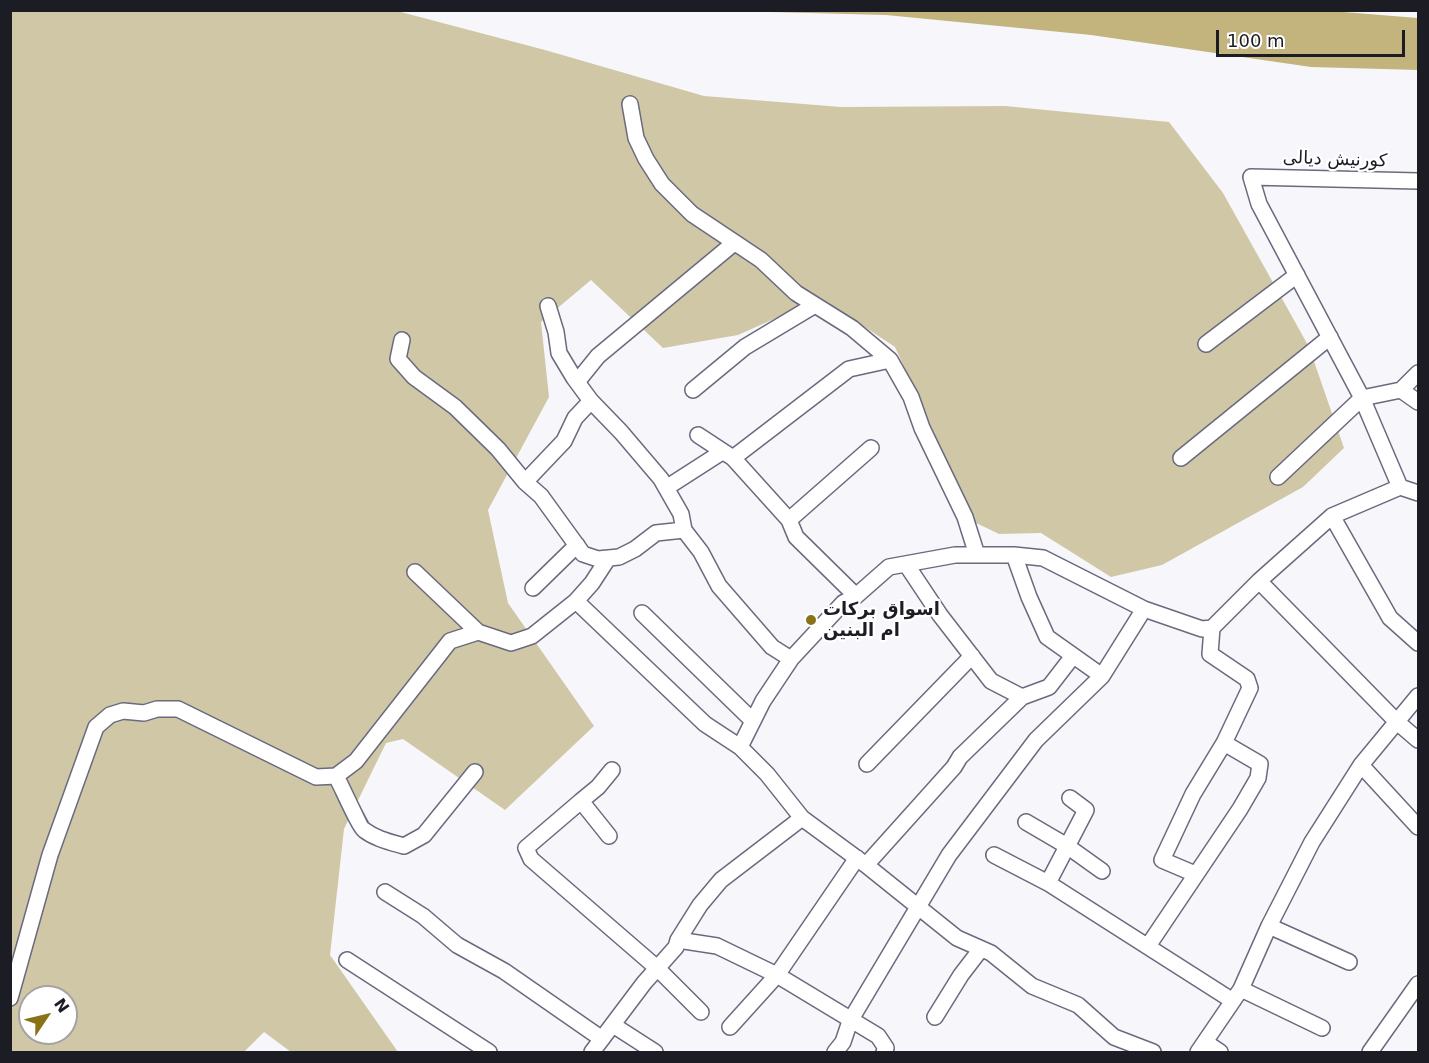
<!DOCTYPE html>
<html>
<head>
<meta charset="utf-8">
<style>
  body { margin:0 }
  #map { position:relative; width:1429px; height:1063px; overflow:hidden; background:#f7f7fb; font-family:"DejaVu Sans",sans-serif }
  canvas { display:block }
  .frame { position:absolute; inset:0; border:12px solid #1c1c24; pointer-events:none }
  .north { position:absolute; left:18px; top:985px; width:60px; height:60px; box-sizing:border-box; background:#fff; border:2px solid #a4a4a7; border-radius:50%; rotate:55deg; font-size:16px; font-weight:700; line-height:24px; text-align:center; color:#1c1c24 }
  .north::after { content:''; display:block; margin:auto; width:21px; height:27px; background:#897316; clip-path:polygon(50% 0,100% 100%,50% 72%,0 100%) }
  .scale { position:absolute; left:1216px; top:30px; width:189px; height:27px; box-sizing:border-box; border:3px solid #1c1c24; border-top:0; padding-left:8px; font-size:18px; line-height:21px; white-space:nowrap; color:#1c1c24; -webkit-text-stroke:4px #fff; paint-order:stroke }
</style>
</head>
<body>
<div id="map">
<canvas width="1429" height="1063"></canvas>
<div class="frame"></div>
<div class="north">N</div>
<div class="scale">100 m</div>
</div>
<script>
const context = document.querySelector('canvas').getContext('2d');
context.lineJoin = 'round';
function fillPath(path, color) { context.fillStyle = color; context.fill(path, 'evenodd'); }
function stroke(path, color, width, dash) { context.strokeStyle = color; context.lineWidth = width; context.lineCap = dash ? 'butt' : 'round'; context.setLineDash(dash || []); context.stroke(path); }
function drawText(font, color, halo, rows, align = 'center') {
  context.font = font + ' "DejaVu Sans",Cairo,sans-serif'; context.lineWidth = 4.5; context.setLineDash([]); context.textBaseline = 'middle'; context.strokeStyle = halo; context.fillStyle = color; for (const [text, x, y, turn = 0] of rows) {
    context.save(); context.translate(x, y); context.rotate((+turn || 0) * Math.PI / 180); context.textAlign = isNaN(turn) ? turn : align; if (halo) context.strokeText(text, 0, 0); context.fillText(text, 0, 0); context.restore();
  }
}
const green = new Path2D(`
  M10 11H397L545 50 704 96 841 107 1005 106 1169 122 1223 193 1309 347 1344 448 1303 487 1162 565 1111 577 1041 533 999 534 974 522 895 347 821 298 738 335 663 348 591 280 541 322 549 397 488 510 508 603 594 726 505 810 403 739 386 743 344 829 330 955 398 1052H291L264 1032 244 1052H11ZM30 997H66V1033H30Z`);
const water = new Path2D(`
  M731 11H1331L1418 18V70L1311 67 1091 35 886 15Z`);
const minor = new Path2D(`
  M630 104 636 138 646 159 662 184 692 214 761 260 796 293 852 328 890 360 911 397 922 428 965 517 977 555
  M548 306 556 332 559 353 574 378 591 401 621 432 661 479 681 514 684 530 701 552 719 586 772 647 791 659
  M402 340 398 359 414 377 455 407 498 449 525 482 541 496 583 554 598 559 619 557 635 549 656 533 684 530
  M1206 344 1297 275
  M577 382 598 356 734 243
  M693 390 745 347 815 305
  M1401 390 1418 402
  M698 435 733 458 789 520 796 537 856 596
  M733 458 849 369 890 360
  M1181 458 1330 337
  M1278 477 1362 398 1401 390 1418 373
  M525 482 564 441 575 418 591 401
  M1400 487 1362 398 1259 204 1251 177 1418 181
  M666 488 722 452
  M1332 516 1390 618 1418 643
  M789 520 871 448
  M1014 555 1029 597 1047 637 1102 676
  M906 564 940 615 991 681 1022 697
  M415 572 478 632 511 643 532 636 576 601 592 583 607 560
  M1259 581 1397 722 1418 740
  M533 588 577 545
  M576 601 705 724 740 747 767 774 802 818
  M642 613 753 721
  M740 747 763 701 791 659 843 603 856 596 889 567 955 555H1014L1043 558 1144 609 1202 629 1212 628 1259 581 1332 516 1400 487 1418 493
  M867 764 972 656
  M1361 765 1418 827
  M336 776C341 785 360 828 364 830 376 839 390 842 404 846L424 835 475 772
  M581 801 598 787 612 770
  M1026 822 1067 846 1102 871
  M609 836 581 801 526 848 531 859 657 968 701 1012
  M994 855 1048 883 1233 1001
  M866 865 954 767 960 757 1022 697 1049 687 1073 656
  M1195 874 1162 860 1193 794 1224 743 1250 688 1247 679 1210 654 1212 628
  M1048 883 1086 810 1070 798
  M385 892 423 916 457 945 504 971 602 1039
  M1269 926 1349 962
  M678 940 717 946 777 975 878 1036 886 1048 884 1052
  M1148 946 1240 809 1258 778 1260 764 1224 743
  M347 960 489 1052
  M1241 989 1322 1028
  M10 998 50 855 96 727 110 715 123 711 144 713 157 709H178L316 777 336 776 356 761 450 641 478 632
  M935 1017 961 975 981 949
  M613 1025 655 1052
  M730 1027 777 975 857 858
  M1205 1042 1220 1052
  M592 1052 644 983 676 947 678 940 700 905 721 880 802 818 866 865 957 938 991 953 1032 986 1078 1005 1114 1037 1153 1052
  M835 1052 843 1042 850 1021 949 855 1036 740 1102 676 1144 609
  M1198 1052 1241 989 1269 926 1312 842 1361 765 1418 696
  M1370 1052 1418 984`);
const markers = [
  [811,620,6,"#897316"]
];
const streetNames = [
  ["كورنيش ديالى",1335,160,2]
];
const poiNames = [
  ["اسواق بركات",823,610],
  ["ام البنين",823,631]
];
fillPath(green, '#d0c7a7');
fillPath(water, '#c3b47e');
stroke(minor, '#6a6a7e', 18);
stroke(minor, '#fff', 15);
for (const [x, y, r, color] of markers) { const dot = new Path2D(); dot.arc(x, y, r, 0, 2 * Math.PI); context.fillStyle = color; context.fill(dot); stroke(dot, '#fff', 2); }
drawText('18px', '#1c1c24', '#fff', streetNames);
drawText('bold 18px', '#1c1c24', '#fff', poiNames, 'left');
</script>
</body>
</html>
